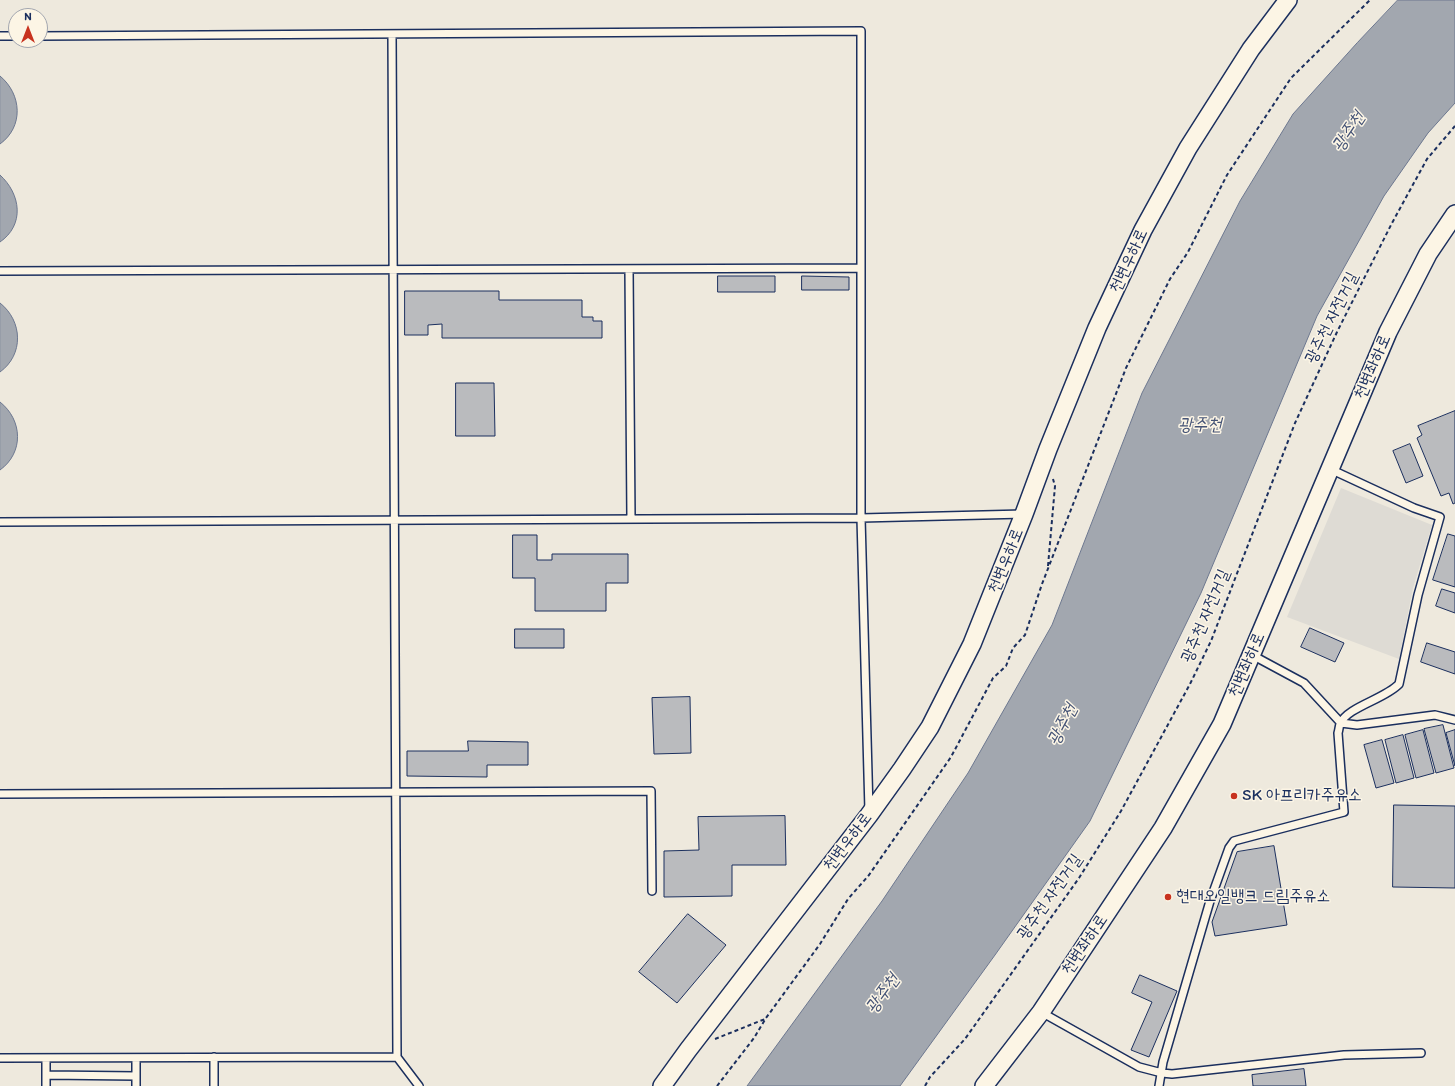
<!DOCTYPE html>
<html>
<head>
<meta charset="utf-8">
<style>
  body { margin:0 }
  #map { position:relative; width:1455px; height:1086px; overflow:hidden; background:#eee9dd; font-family:Itim,sans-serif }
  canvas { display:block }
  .north { position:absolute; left:8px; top:8px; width:40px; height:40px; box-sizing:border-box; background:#fcf5e5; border:1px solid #a2a6af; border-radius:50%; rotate:0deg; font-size:11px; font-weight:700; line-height:16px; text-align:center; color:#1b2f5e }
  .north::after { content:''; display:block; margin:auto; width:14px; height:18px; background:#c8321e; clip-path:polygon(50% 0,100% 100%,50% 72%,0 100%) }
</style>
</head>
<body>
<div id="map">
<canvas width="1455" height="1086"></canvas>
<div class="north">N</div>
</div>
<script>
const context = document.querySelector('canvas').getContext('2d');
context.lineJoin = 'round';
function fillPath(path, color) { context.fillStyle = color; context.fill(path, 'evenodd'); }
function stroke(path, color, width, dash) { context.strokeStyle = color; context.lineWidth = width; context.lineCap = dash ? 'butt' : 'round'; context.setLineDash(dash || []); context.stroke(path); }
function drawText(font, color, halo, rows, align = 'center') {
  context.font = font + ' Itim,"Poor Story",sans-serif'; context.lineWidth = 3; context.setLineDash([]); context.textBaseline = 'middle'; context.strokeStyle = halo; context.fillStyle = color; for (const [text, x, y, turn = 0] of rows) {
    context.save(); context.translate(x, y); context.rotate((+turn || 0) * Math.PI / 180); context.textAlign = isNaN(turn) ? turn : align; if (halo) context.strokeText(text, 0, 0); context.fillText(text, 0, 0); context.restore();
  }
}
const built = new Path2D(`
  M1341 488 1432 525 1413 588 1399 659 1287 617Z`);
const water = new Path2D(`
  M1398 0H1455V103L1428 133 1384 196 1317 316 1201 593 1090 821 995 955 900 1086H747L882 901 968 773 1052 625 1142 393 1240 201 1293 114 1357 43Z
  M0 76C22 94 24 127 0 144Z
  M0 175C21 194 25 225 0 242Z
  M0 303C23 321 24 355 0 372Z
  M0 402C23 420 24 453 0 470Z`);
const building = new Path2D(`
  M718 276H775V292H718Z
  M802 276 849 277V290H802Z
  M405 291H499V300H582V317H593V321H602V338H442V324L428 325V335H405Z
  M456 383H494L495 436H456Z
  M1455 411V503L1453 504 1449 493 1441 496 1417 438 1422 435 1418 426Z
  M1410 444 1423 476 1406 483 1393 451Z
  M1448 534 1455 536V587L1433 580Z
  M513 535H537V560H552V554H628V583H606V611H535V578H513Z
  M1442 589 1455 593V613L1436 606Z
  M1310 628 1344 643 1335 662 1301 647Z
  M515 629H564V648H515Z
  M1427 643 1455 652V674L1421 662Z
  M690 697 691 753 654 754 652 698Z
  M1443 725 1454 768 1436 773 1424 729Z
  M1423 730 1434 773 1416 778 1405 735Z
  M1455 730V766L1446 733Z
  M1403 735 1414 778 1396 783 1385 740Z
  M1382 740 1394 783 1376 788 1364 745Z
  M468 741 528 742V765H487V777L407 776V751H468Z
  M1394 805 1455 806V888L1393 887Z
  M785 816 786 865H732V896L664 897V851L699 850 698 817Z
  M1274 846 1287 925 1215 936 1212 922 1237 852Z
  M688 914 726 945 677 1003 639 972Z
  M1140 975 1177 991 1149 1057 1131 1050 1152 1002 1132 993Z
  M1304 1069 1306 1086H1253L1252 1075Z`);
const path = new Path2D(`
  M1048 566 1055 486 1053 479
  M715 1039 765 1019
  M717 1086 754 1038 766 1018 820 944 848 899 869 875 951 757 993 678 1006 666 1013 648 1025 635 1042 584 1126 368 1170 279 1188 252 1227 175 1291 78 1370 0
  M925 1086 930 1077 965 1039 1079 878 1121 811 1190 684 1211 641 1295 423 1337 332 1392 223 1427 159 1455 126`);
const service = new Path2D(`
  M0 36H16
  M40 36 861 31V268
  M629 269 631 519
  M0 271 861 268V518L869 811
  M0 522 861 518 1024 514
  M1252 655 1304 683 1341 723 1357 725 1435 715 1455 720
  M0 794 651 791 652 891
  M1041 1012 1139 1067 1162 1073 1172 1074 1344 1055 1421 1053
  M214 1057V1086
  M397 1057 419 1086
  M0 1058 397 1057 392 34
  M46 1075 136 1076
  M46 1086V1058
  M136 1086V1058
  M1159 1086 1163 1062 1210 901 1229 848 1234 841 1344 812 1338 733C1339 730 1339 727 1340 724 1347 707 1385 699 1399 684L1418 595 1440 517 1414 508 1330 469`);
const tertiary = new Path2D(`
  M662 1086 688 1050 869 815 902 769 930 727 972 644 1024 514 1048 449 1097 328 1143 230 1188 148 1251 49 1288 0
  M984 1086 1041 1012 1163 828 1222 724 1388 332 1428 254 1455 214`);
const markers = [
  [1234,796,4,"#c8321e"],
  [1168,897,4,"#c8321e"]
];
const streetNames = [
  ["천변우하로",1129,261,-65],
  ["광주천 자전거길",1332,318,-64],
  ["천변좌하로",1373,367,-67],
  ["천변우하로",1006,561,-68],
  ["광주천 자전거길",1206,616,-67],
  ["천변좌하로",1247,665,-67],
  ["천변우하로",848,842,-53],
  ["광주천 자전거길",1050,897,-55],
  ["천변좌하로",1085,945,-56]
];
const poiNames = [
  ["SK 아프리카주유소",1242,796],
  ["현대오일뱅크 드림주유소",1176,897]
];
const waterNames = [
  ["광주천",1349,132,-56],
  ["광주천",1200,425],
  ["광주천",1063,725,-62],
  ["광주천",883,994,-54]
];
fillPath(built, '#dedbd4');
fillPath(water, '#a2a7af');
stroke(water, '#6c778f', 1);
fillPath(building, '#babbbe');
stroke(building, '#1b2f5e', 1);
stroke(service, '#1b2f5e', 10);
stroke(tertiary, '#1b2f5e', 20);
stroke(path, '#1b2f5e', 2, [4, 3]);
stroke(service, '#fcf5e5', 7);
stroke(tertiary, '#fcf5e5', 17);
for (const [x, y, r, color] of markers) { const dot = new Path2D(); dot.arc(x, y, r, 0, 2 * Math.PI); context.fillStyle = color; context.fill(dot); stroke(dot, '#fcf5e5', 1.5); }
drawText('17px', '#1b2f5e', '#fcf5e5', streetNames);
drawText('17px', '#1b2f5e', '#fcf5e5', poiNames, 'left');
drawText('italic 18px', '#445376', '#fcf5e5', waterNames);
</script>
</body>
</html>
